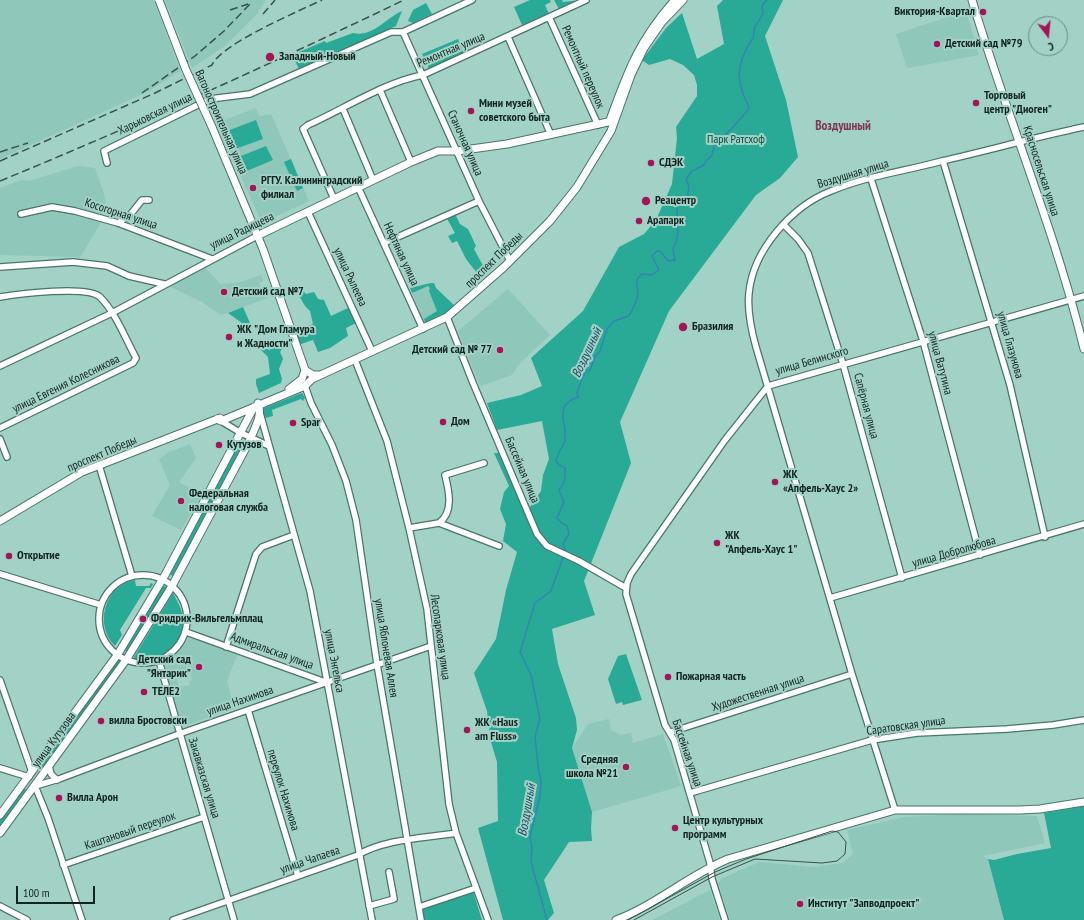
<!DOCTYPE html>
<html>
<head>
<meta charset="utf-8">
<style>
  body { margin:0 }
  #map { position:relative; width:1084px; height:920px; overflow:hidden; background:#a2d1c6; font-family:"PT Sans Narrow",sans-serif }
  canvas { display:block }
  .north { position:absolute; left:1028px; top:16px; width:40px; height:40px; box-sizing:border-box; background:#a2d1c6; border:1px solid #698c84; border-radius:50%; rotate:164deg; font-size:11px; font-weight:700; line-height:16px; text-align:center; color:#132521 }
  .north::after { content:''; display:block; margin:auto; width:14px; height:18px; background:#a41558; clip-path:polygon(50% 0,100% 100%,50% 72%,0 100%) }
  .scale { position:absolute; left:16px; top:886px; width:79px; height:18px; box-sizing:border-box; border:2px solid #132521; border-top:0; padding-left:5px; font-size:12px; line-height:14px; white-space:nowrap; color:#132521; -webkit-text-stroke:3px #a2d1c6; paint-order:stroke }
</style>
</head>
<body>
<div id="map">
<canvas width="1084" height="920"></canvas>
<div class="north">С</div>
<div class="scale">100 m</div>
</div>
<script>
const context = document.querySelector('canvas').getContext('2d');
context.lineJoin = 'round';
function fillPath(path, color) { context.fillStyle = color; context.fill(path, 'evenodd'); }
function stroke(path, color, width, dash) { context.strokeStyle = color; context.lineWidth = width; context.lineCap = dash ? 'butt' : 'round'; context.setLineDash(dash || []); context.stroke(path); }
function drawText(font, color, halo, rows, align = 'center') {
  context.font = font + ' "PT Sans Narrow",sans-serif'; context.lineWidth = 4; context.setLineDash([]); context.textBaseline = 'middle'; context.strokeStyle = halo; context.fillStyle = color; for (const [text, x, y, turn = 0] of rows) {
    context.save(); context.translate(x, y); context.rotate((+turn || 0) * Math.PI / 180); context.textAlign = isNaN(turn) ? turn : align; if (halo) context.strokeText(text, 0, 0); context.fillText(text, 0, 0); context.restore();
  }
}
const built = new Path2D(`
  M0 0H154L180 71 149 91 0 159Z
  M165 0H266L257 14 225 46 192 68Z
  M966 11 979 55 907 68 896 34Z
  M256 108 259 116 271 114 309 201 262 223 217 123Z
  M78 166 95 168 106 200 99 226 80 257 0 255V188L21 180 29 181Z
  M204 266 220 284 238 283 261 275 263 281 259 283 262 290 265 289 268 298 221 315 202 302 167 285Z
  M428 286 451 302 426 326 412 293Z
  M508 289 550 335 519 364 512 375 480 386 458 331Z
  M190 444 196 458 179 482 201 495 181 530 152 516 170 485 159 459 169 452Z
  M190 637 237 655 227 681 234 708 184 726 181 724 164 663 174 657ZM190 671 192 680 189 681 190 685 179 687 176 675Z
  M609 719 611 730 620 735 631 733 633 743 663 734 681 786 592 812 572 748 588 724Z
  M964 814 1037 816 1045 843 983 856 988 859 1004 920H730L718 884 721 879 759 862 814 867 843 863 853 854 847 830 904 817Z
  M710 890 720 920H652Z`);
const green = new Path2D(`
  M530 0H550L551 2 545 5 549 14 522 25 514 7Z
  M554 0H562L563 2 582 0 559 9Z
  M723 0H783L765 36 786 100 798 157 780 178 756 195 669 311 620 422 631 463 584 581 595 615 552 629 558 664 576 718 577 730 572 748 592 812 591 829 592 841 569 842 544 880 554 913 548 920H503L478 828 498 821 497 762 491 742 487 711 474 673 496 639 506 590 517 552 503 541 506 524 500 509 504 492 509 486 494 453H500L526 516 528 510 541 491 543 475 549 459 542 421 497 430 487 403 521 395 542 386 531 358 583 311 619 247 644 234 656 220 672 184 677 138 676 127 697 96V85L694 75 683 65 670 59 649 65 642 60 666 28 682 13 697 59 724 44 717 6Z
  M426 3 432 14 413 23 408 21 413 10Z
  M402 11 396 26 299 69 292 55 325 41 326 43 353 33C372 38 386 18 402 11Z
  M458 39 464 54 429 69 422 54Z
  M256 120 263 139 235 149 227 131Z
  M266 146 273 160 242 173 236 158Z
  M291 159 303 188 297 191 284 162Z
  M455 214 460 224 468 229 476 246 474 249 487 273 480 277 466 259 457 241 452 243 448 236 455 233 446 217Z
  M431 283H434L436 288 456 307 445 316 426 326 424 319 437 311 429 291 430 288 428 286 412 293 410 288Z
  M303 291 306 294 314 292 318 299 324 300 331 316 350 307 356 323 346 328 348 336 330 348 318 352 313 340 298 345 292 332 313 324 310 311 305 306 298 294Z
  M243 307 250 323 246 326 228 313Z
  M259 342 269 350 285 344 280 352 283 359 279 369 282 379 281 383 259 393 256 384V379L270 374 268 357 261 350Z
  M302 393 305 398 303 401 301 399 272 410 273 416 265 418 262 409 264 408Z
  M240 441 244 443 173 576 169 574Z
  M135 580 136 586H149L151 583 153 584 151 588H146L120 630 122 635 115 646C94 626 104 585 135 580Z
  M163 585 167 588 127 652 123 649Z
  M173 593C179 604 185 615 183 628 181 648 154 663 135 659L134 657Z
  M626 654 642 700 623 705 622 702 616 704 608 679 618 656Z
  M118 658 121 661 42 769 38 766Z
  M23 787 26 790 0 826V819Z
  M1084 806V920H1004L988 859 994 860 1017 854 1051 848 1044 813Z
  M473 891 482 920H423L420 909Z`);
const stream = new Path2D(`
  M566 552 563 544 569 534 567 526 563 524 557 518 564 502 559 490C565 482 566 478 565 468L559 465 556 461C557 453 564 446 565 440 567 421 553 406 578 397L577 392 584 374 590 370 595 357 600 351 607 329 614 321 629 316C632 310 636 303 637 298 641 286 631 283 642 274L652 275 659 270 652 256 657 251 661 252 668 261 675 260 673 248C681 236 677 221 677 206L687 200 689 186 686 179 692 171 704 165 705 162 712 155 716 140C718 139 722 138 724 136 728 133 749 110 749 107 735 81 736 63 753 38 754 36 754 32 754 29 756 24 761 19 763 13 761 7 762 4 767 0
  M547 920 531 862 532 846 530 837 540 796 541 782 538 767 535 736 540 719 531 675 520 652 535 603 551 591 564 555`);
const minor = new Path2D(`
  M549 17 598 125
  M403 32 479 201 510 261
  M508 37 551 135
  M380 90 411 162
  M343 109 373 180
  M943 161 1010 385 1045 537
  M107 163 104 151 210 99 250 94 391 32H403L472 0
  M871 179 923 341 980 555
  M358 187 423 329
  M334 199 303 129 308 125C344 109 385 82 423 75L586 0
  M308 212 372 351
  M21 214 52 207 75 211 118 223 212 259
  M118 223 130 215 142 200H149
  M784 225 798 239 808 253 843 364 902 578
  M384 243 479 201
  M0 267 73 262 107 266 129 276 164 284
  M0 297C17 294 88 285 100 297 116 313 125 338 136 358L133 363 0 428
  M447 317 473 383 537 534 547 546 579 561 626 588
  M355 360 387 441 409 528 427 609 449 804 456 833 488 920
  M0 366 112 313 257 236
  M305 386 311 403 332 445 346 481 356 520 377 664 421 920
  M260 413 310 591 372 920
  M221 421 241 433 269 446
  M0 439 7 457
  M99 465 132 576
  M439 523C454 512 449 491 445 475L484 463
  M409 528 439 523 499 546
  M0 574 101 605
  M99 619a44 44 0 1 1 88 0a44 44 0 1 1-88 0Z
  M830 598 1084 524
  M186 632 328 683
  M226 647 256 554 262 547 294 535
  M159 661 234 920
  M0 680 32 772
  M248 710 298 876
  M671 732 852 674
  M49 766 51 774 57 780
  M0 768 29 777
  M690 793 872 740 917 733 1007 729 1053 725 1084 720
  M895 810 852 674 756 347C751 329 747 311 749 293 753 250 792 206 831 191 866 176 906 171 942 161 990 150 1036 137 1084 127
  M63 865 204 817
  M0 906 27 920
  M369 906 394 899 389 872
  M419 907 476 888
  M82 920 48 818 35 786 59 779 179 734 431 646
  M173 920 358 855C384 839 426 838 456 833
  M725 920 712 879 710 863 674 740 665 725 626 594 627 583 631 574 725 440 768 386 1084 296`);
const major = new Path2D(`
  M972 0C1007 117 1055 230 1084 349
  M212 127 263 249 305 370 313 375H320
  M257 236 411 162 438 151H457L507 144 608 122 610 120C628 71 639 40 675 0
  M289 389 302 379 305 370
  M217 419 221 421 305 386 312 379 447 317 504 267 550 221 577 187 611 131 631 75 644 48 662 22 683 0
  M0 521 82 472 220 418
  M0 815 118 654 165 575 254 407
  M0 833 126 660 172 586 249 442C254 429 263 416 258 403
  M616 920C656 905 689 875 728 859L895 810H1020L1040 809 1084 802`);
const tram = new Path2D(`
  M628 920 715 872 746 859 832 831 838 832 846 842 845 854 837 861 822 863 755 859 712 877 634 920`);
const rail = new Path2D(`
  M230 10 248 4
  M263 14 275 0
  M142 93 195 56 224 31 251 3
  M0 152 28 143
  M0 161 155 93 212 65C221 44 299 11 322 0
  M0 181C136 125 271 64 404 0`);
const majorBridge = new Path2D(`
  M159 0 186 70 212 127`);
const markers = [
  [983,12,4,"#a41558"],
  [937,44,4,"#a41558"],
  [270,57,5,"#a41558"],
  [976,103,4,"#a41558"],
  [471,111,4,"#a41558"],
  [651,163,4,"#a41558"],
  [253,188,4,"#a41558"],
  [646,201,5,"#a41558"],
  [639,221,4,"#a41558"],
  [224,292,4,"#a41558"],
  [683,327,5,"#a41558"],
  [229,337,4,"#a41558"],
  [500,350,4,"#a41558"],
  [443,422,4,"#a41558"],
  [293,423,4,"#a41558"],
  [219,445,4,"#a41558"],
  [775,482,4,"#a41558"],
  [181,501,4,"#a41558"],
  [717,543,4,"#a41558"],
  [9,556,4,"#a41558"],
  [143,619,4,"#a41558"],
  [199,667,4,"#a41558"],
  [668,677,4,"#a41558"],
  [144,692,4,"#a41558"],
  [101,721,4,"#a41558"],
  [467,730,4,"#a41558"],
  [626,767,4,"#a41558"],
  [59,798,4,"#a41558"],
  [675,828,4,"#a41558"],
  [800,904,4,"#a41558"]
];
const poiNames = [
  ["Виктория-Квартал",975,12,"right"],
  ["Детский сад №79",945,44],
  ["Западный-Новый",279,57],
  ["Торговый",984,96],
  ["центр \"Диоген\"",984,110],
  ["Мини музей",479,104],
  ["советского быта",479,118],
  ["СДЭК",659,163],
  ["РГГУ. Калининградский",261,181],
  ["филиал",261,195],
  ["Реацентр",655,201],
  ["Арапарк",647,221],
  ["Детский сад №7",232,292],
  ["Бразилия",692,327],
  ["ЖК \"Дом Гламура",237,330],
  ["и Жадности\"",237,344],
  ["Детский сад № 77",492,350,"right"],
  ["Дом",451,422],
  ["Spar",301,423],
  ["Кутузов",227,445],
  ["ЖК",783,475],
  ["«Апфель-Хаус 2»",783,489],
  ["Федеральная",189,494],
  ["налоговая служба",189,508],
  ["ЖК",725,536],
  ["\"Апфель-Хаус 1\"",725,550],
  ["Открытие",17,556],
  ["Фридрих-Вильгельмплац",151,619],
  ["Детский сад",191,660,"right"],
  ["\"Янтарик\"",191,674,"right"],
  ["Пожарная часть",676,677],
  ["ТЕЛЕ2",152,692],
  ["вилла Бростовски",109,721],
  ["ЖК «Haus",475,723],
  ["am Fluss»",475,737],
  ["Средняя",618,760,"right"],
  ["школа №21",618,774,"right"],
  ["Вилла Арон",67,798],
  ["Центр культурных",683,821],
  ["программ",683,835],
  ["Институт \"Запводпроект\"",808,904]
];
const streetNames = [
  ["Ремонтная улица",451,50,-23],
  ["Ремонтный переулок",583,67,66],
  ["Харьковская улица",155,114,-26],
  ["Вагоностроительная улица",221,122,66],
  ["Станочная улица",465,143,66],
  ["Красносельская улица",1041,171,72],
  ["Воздушная улица",853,174,-17],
  ["Косогорная улица",121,214,18],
  ["улица Радищева",242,231,-26],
  ["Нефтяная улица",401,254,65],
  ["проспект Победы",494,260,-44],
  ["улица Рылеева",350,277,65],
  ["улица Глазунова",1010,345,74],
  ["улица Белинского",812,361,-16],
  ["улица Ватутина",940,363,75],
  ["улица Евгения Колесникова",66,384,-26],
  ["Сапёрная улица",866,406,75],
  ["проспект Победы",102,454,-23],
  ["Бассейная улица",522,470,67],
  ["улица Добролюбова",954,552,-16],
  ["Лесопарковая улица",440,637,82],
  ["улица Яблоневая Аллея",386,648,81],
  ["Адмиральская улица",272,651,20],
  ["улица Энгельса",334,661,79],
  ["Художественная улица",758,693,-18],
  ["улица Нахимова",240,701,-19],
  ["Саратовская улица",906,726,-8],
  ["улица Кутузова",54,740,-54],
  ["Бассейная улица",687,753,71],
  ["Закавказская улица",204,778,73],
  ["переулок Нахимова",283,790,73],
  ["Каштановый переулок",130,831,-19],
  ["улица Чапаева",310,860,-19]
];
const parkNames = [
  ["Парк Ратсхоф",736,140]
];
const neighbourhoodNames = [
  ["Воздушный",843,126]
];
const waterNames = [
  ["Воздушный",587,353,-65],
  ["Воздушный",527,810,-80]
];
fillPath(built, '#8fc7bb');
fillPath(green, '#29aa96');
stroke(stream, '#3286b3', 1.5);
stroke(minor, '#4a756c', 8);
stroke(major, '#4a756c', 9);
stroke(minor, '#fff', 5.5);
stroke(major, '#fff', 7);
stroke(tram, '#38524c', 1);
stroke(rail, '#38524c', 1.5, [8, 4]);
stroke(majorBridge, '#4a756c', 9, []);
stroke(majorBridge, '#fff', 7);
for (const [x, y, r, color] of markers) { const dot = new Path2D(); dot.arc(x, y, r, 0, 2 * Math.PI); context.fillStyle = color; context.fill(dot); stroke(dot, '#a2d1c6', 1.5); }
drawText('bold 12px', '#132521', '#a2d1c6', poiNames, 'left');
drawText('12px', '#132521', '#a2d1c6', streetNames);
drawText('12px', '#014c42', '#a2d1c6', parkNames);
drawText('bold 13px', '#7e3951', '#a2d1c6', neighbourhoodNames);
drawText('italic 13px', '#204c68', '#a2d1c6', waterNames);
</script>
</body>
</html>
